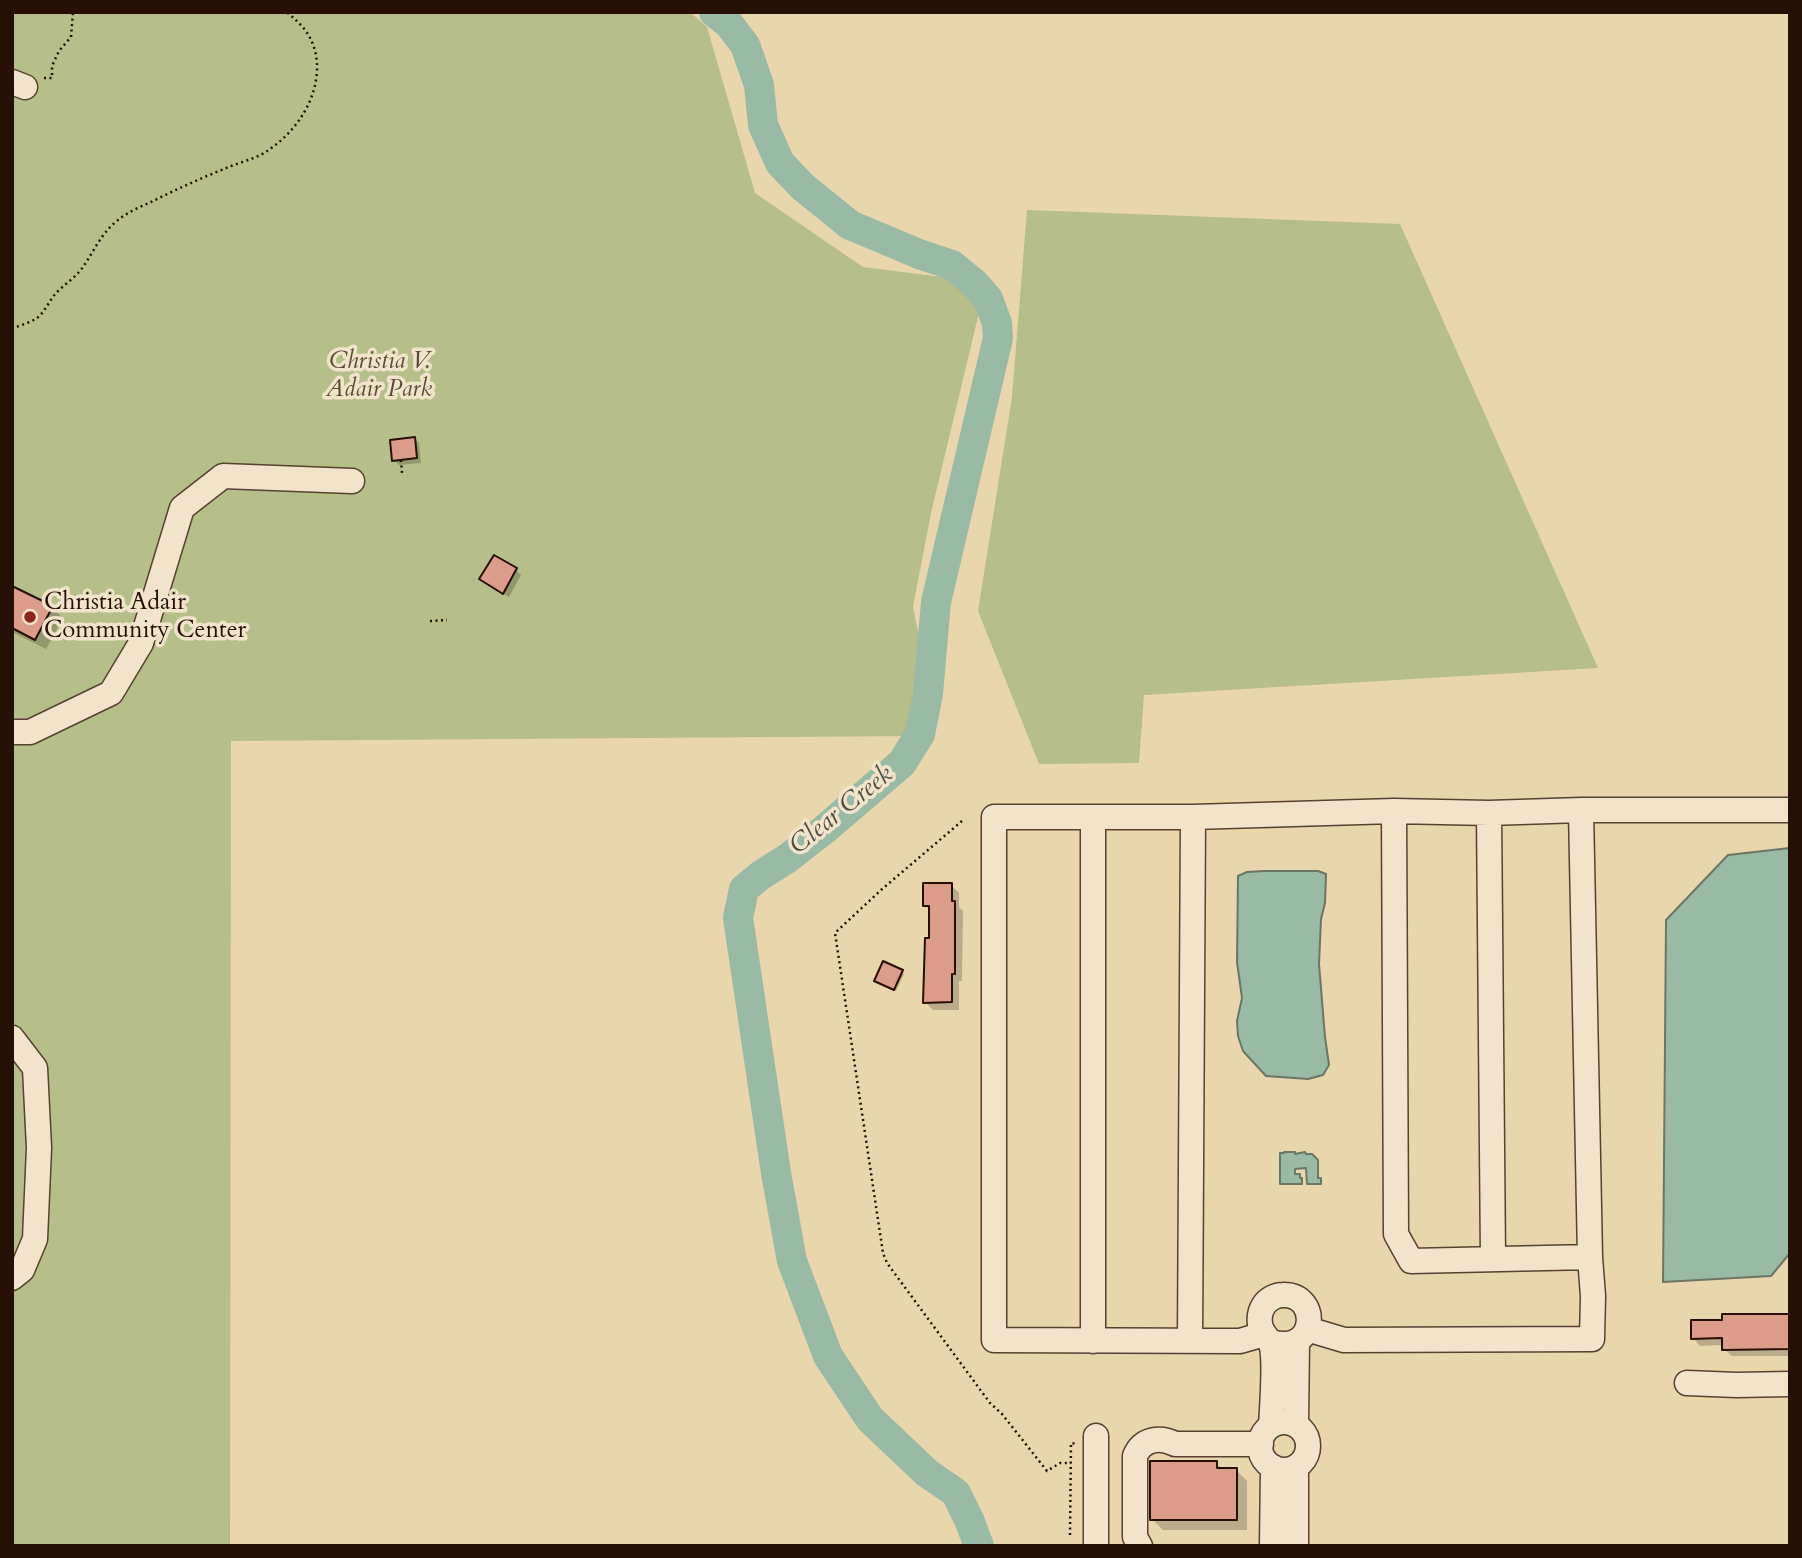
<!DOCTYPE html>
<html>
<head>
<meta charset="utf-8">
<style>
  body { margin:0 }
  #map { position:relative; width:1802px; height:1558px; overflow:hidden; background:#e9d6ad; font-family:Cardo,serif }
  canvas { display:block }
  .frame { position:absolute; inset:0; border:14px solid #261006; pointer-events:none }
</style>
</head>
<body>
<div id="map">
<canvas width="1802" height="1558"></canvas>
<div class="frame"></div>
</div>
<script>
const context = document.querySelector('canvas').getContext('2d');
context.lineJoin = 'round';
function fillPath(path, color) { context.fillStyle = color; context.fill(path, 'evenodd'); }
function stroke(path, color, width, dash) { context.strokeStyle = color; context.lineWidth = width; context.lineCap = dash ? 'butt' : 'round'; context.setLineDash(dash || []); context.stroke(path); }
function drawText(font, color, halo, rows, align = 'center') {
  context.font = font + ' Cardo,serif'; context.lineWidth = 7; context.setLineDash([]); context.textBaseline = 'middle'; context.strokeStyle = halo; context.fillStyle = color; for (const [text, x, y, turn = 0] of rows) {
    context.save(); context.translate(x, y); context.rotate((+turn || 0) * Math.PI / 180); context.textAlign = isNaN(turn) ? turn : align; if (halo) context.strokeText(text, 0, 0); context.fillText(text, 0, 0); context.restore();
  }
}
const green = new Path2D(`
  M12 12H690L707 27 755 193 863 267 950 278 982 300 931 513 913 607 925 668 916 736 231 741 230 1546H12Z
  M1027 210 1400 224 1598 668 1144 695 1139 763 1039 764 978 611 1012 397Z`);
const water = new Path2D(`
  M1790 848V1253L1771 1276 1663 1282 1666 920 1728 855Z
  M1264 871H1318L1326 874 1325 903 1321 919 1319 964 1325 1037 1329 1065 1323 1075 1308 1079 1266 1076 1243 1051 1238 1036 1237 1021 1242 998 1237 962 1238 876 1247 872Z
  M1284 1152H1295V1154L1305 1152 1306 1154H1312L1318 1160V1178H1321V1184H1307L1306 1168 1295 1169V1174H1300V1178H1302V1184H1280V1153H1284Z`);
const shadow = new Path2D(`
  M414 438 419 443 421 463 399 465 394 460Z
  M495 557 516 570 521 575 509 597 486 584 481 579Z
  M12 588 52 607 63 618 46 649 12 632Z
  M951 885 959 893V907L963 911 962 981H959V1010H933L925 1002 931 940V911L924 905Z
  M902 972 904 974 896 991 876 981Z
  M1790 1316V1356H1732L1724 1349V1345L1700 1346 1693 1338Z
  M1216 1463 1223 1470H1236L1247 1481V1530H1163L1152 1519Z`);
const river = new Path2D(`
  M714 12 729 24 745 45 759 85 763 125 780 163 803 187 850 225 919 254 952 265 974 283 988 299 997 323 998 338 936 602 928 694 920 734 902 763 825 829 788 858 761 875 744 889 738 918 776 1173 792 1261 828 1356 870 1419 927 1473 956 1493 970 1522 979 1546`);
const building = new Path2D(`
  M415 437 417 458 392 461 390 440Z
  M494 555 517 568 503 594 479 579Z
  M12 586 53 606 35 640 12 628Z
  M923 883H952V901H955V974H952V1002L923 1003 925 938H929V906H923Z
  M883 961 903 970 894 990 874 981Z
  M1722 1314H1790V1349L1722 1350V1338L1691 1339V1320H1722Z
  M1150 1461H1217V1468H1237V1520H1150Z`);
const path = new Path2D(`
  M44 78H52V66L59 51 71 37 73 12
  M12 329C20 325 30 323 37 318 45 312 49 301 56 293 65 284 76 277 83 267 94 251 102 232 118 220 128 212 140 207 151 202 175 190 199 179 224 169 237 163 252 160 264 153 293 135 315 105 317 71 318 45 307 27 286 12
  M401 460 402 473
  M430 621 447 620
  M962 821 881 890 835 933 883 1253 887 1263 990 1403 1002 1414 1047 1471 1060 1463H1071
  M1070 1535 1071 1443 1077 1444`);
const minor = new Path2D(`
  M12 82 25 87
  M12 732H30L111 693 141 643 182 508 223 476 352 481
  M1581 810H1790
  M1489 813 1493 1259
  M1093 817V1341
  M1193 817 1394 811
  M12 1038 35 1068 39 1148 35 1239 22 1270 12 1278
  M1307 1329 1344 1340 1592 1339 1593 1296 1590 1257 1411 1261 1396 1234 1394 811 1489 813 1581 810 1590 1257
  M1190 1341 1193 817H994V1340L1240 1341 1264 1334
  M1271 1342C1317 1356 1321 1294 1283 1295 1276 1295 1268 1299 1264 1305 1258 1314 1258 1327 1265 1335 1267 1338 1270 1340 1271 1344 1276 1358 1272 1408 1271 1426
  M1687 1383 1736 1385 1790 1384
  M1260 1446a24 24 0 1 1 48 0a24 24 0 1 1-48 0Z
  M1296 1425 1297 1341
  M1096 1546V1436
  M1140 1546 1135 1537V1456C1142 1439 1160 1436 1175 1444H1261
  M1272 1546 1273 1467
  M1296 1546V1467`);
const markers = [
  [30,617,7,"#8f2418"]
];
const parkNames = [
  ["Christia V.",379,362],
  ["Adair Park",379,390]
];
const poiNames = [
  ["Christia Adair",44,603],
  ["Community Center",44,631]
];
const waterNames = [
  ["Clear Creek",842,811,-39]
];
fillPath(green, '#b6be8a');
fillPath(water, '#99baa5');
stroke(water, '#6b7665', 2);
fillPath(shadow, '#0003');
stroke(river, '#99baa5', 30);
fillPath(building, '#db9d8a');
stroke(building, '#261006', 2);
stroke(minor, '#574230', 27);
stroke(path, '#261006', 2.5, [2, 3.5]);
stroke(minor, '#f1e4ca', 24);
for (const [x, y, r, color] of markers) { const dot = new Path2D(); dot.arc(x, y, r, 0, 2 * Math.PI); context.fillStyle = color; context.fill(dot); stroke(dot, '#f1e4ca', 2.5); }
drawText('italic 24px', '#584d34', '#f1e4ca', parkNames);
drawText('24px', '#261006', '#f1e4ca', poiNames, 'left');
drawText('italic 26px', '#4e4c3e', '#f1e4ca', waterNames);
</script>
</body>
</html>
